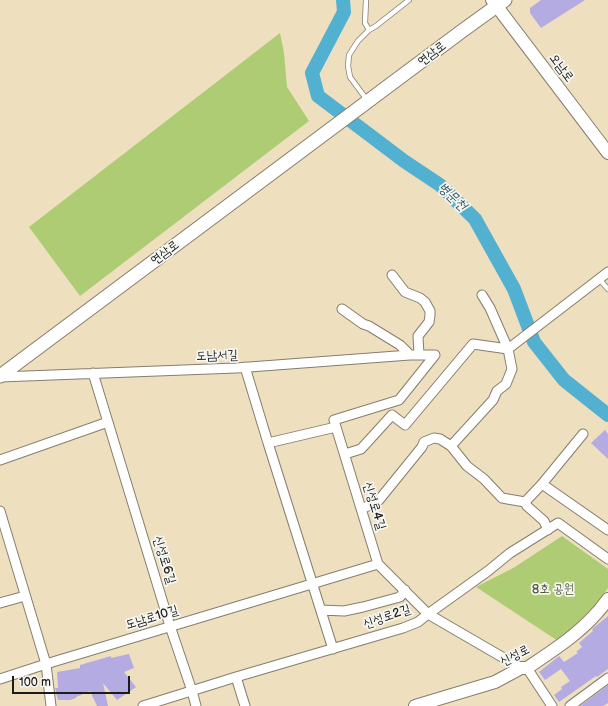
<!DOCTYPE html>
<html>
<head>
<meta charset="utf-8">
<style>
  body { margin:0 }
  #map { position:relative; width:608px; height:706px; overflow:hidden; background:#eedfbf; font-family:"Balsamiq Sans",sans-serif }
  canvas { display:block }
  .scale { position:absolute; left:12px; top:676px; width:118px; height:18px; box-sizing:border-box; border:2px solid #1c1c1c; border-top:0; padding-left:5px; font-size:12px; line-height:14px; white-space:nowrap; color:#1c1c1c; -webkit-text-stroke:3px #f6f6f2; paint-order:stroke }
</style>
</head>
<body>
<div id="map">
<canvas width="608" height="706"></canvas>
<div class="scale">100 m</div>
</div>
<script>
const context = document.querySelector('canvas').getContext('2d');
context.lineJoin = 'round';
function fillPath(path, color) { context.fillStyle = color; context.fill(path, 'evenodd'); }
function stroke(path, color, width, dash) { context.strokeStyle = color; context.lineWidth = width; context.lineCap = dash ? 'butt' : 'round'; context.setLineDash(dash || []); context.stroke(path); }
function drawText(font, color, halo, rows, align = 'center') {
  context.font = font + ' "Balsamiq Sans","Poor Story",sans-serif'; context.lineWidth = 3.5; context.setLineDash([]); context.textBaseline = 'middle'; context.strokeStyle = halo; context.fillStyle = color; for (const [text, x, y, turn = 0] of rows) {
    context.save(); context.translate(x, y); context.rotate((+turn || 0) * Math.PI / 180); context.textAlign = isNaN(turn) ? turn : align; if (halo) context.strokeText(text, 0, 0); context.fillText(text, 0, 0); context.restore();
  }
}
const green = new Path2D(`
  M280 33 284 53 287 87 309 121 80 296 29 227Z
  M562 536 608 569V588L593 609 558 641 476 587 515 567Z`);
const river = new Path2D(`
  M343 0 344 12 312 73 318 96 404 161 440 185 475 219 514 289 534 342 564 380 608 415`);
const building = new Path2D(`
  M541 0H585L541 28 530 13V8Z
  M605 430 608 434V459L591 443Z
  M608 616V669L597 677 596 676 559 702 554 695 562 689 561 687 570 681 561 669 545 680 539 672 559 656 564 662 578 653 576 652 582 647 579 643 593 631 592 629Z
  M129 654 134 668 124 672 136 687 117 700 103 683 108 706H97L90 691 76 697V698L70 700H58L55 688H58L57 672 80 668V665L111 656V658Z
  M608 685V703L603 706H580Z`);
const service = new Path2D(`
  M366 0 365 23 369 30
  M367 100 350 77 348 66 349 55 358 41 369 30 376 26 409 0
  M599 279 608 289`);
const minor = new Path2D(`
  M392 275 405 292 420 298 425 302 430 311V315L429 322 418 336 419 355
  M342 309 363 324 369 326 400 345 410 355
  M245 367 268 443 336 427 378 564 428 614 521 668
  M93 373 170 626 192 691 196 706
  M0 377 236 368 410 355H435
  M336 427 334 420 399 400 435 355
  M268 443 333 649
  M451 446 493 400 497 391 506 384 512 369 508 349 490 308 482 295
  M345 454 361 449 392 415 405 425 473 344 508 349 608 272
  M0 460 108 422
  M542 484 608 530
  M525 502 542 484 583 434
  M362 509 379 500 422 447 424 442 434 438 440 439 451 446 467 466 484 479 502 498 525 502 527 506 544 521 548 530
  M0 511 46 664 51 706
  M0 603 25 596
  M321 610 344 611 363 607 400 597 405 590
  M527 668 552 706
  M236 677 245 706
  M0 679 46 664 378 564
  M143 706 236 677 403 628 418 622 428 614 488 571 510 553 558 523 608 559
  M570 706 608 678`);
const tertiary = new Path2D(`
  M492 0 608 153
  M415 706 495 682 521 668H527C557 648 587 629 608 599`);
const secondary = new Path2D(`
  M0 376 462 31 505 0`);
const streetNames = [
  ["연삼로",432,54,-37],
  ["오남로",561,68,53],
  ["연삼로",165,253,-37],
  ["도남서길",217,356,-2],
  ["신성로4길",374,506,73],
  ["신성로6길",164,560,73],
  ["신성로2길",387,617,-19],
  ["도남로10길",152,618,-17],
  ["신성로",515,656,-27]
];
const parkNames = [
  ["8호 공원",553,590]
];
const waterNames = [
  ["병문천",452,197,43]
];
fillPath(green, '#adcc74');
stroke(river, '#52b0d0', 14);
fillPath(building, '#b5abe3');
stroke(service, '#857e6e', 6);
stroke(minor, '#857e6e', 11);
stroke(tertiary, '#857e6e', 14);
stroke(secondary, '#857e6e', 15);
stroke(service, '#fff', 4.5);
stroke(minor, '#fff', 9);
stroke(tertiary, '#fff', 12);
stroke(secondary, '#fff', 13);
drawText('13px', '#1c1c1c', '#f6f6f2', streetNames);
drawText('13px', '#4f5a3b', '#f6f6f2', parkNames);
drawText('italic 14px', '#325764', '#f6f6f2', waterNames);
</script>
</body>
</html>
